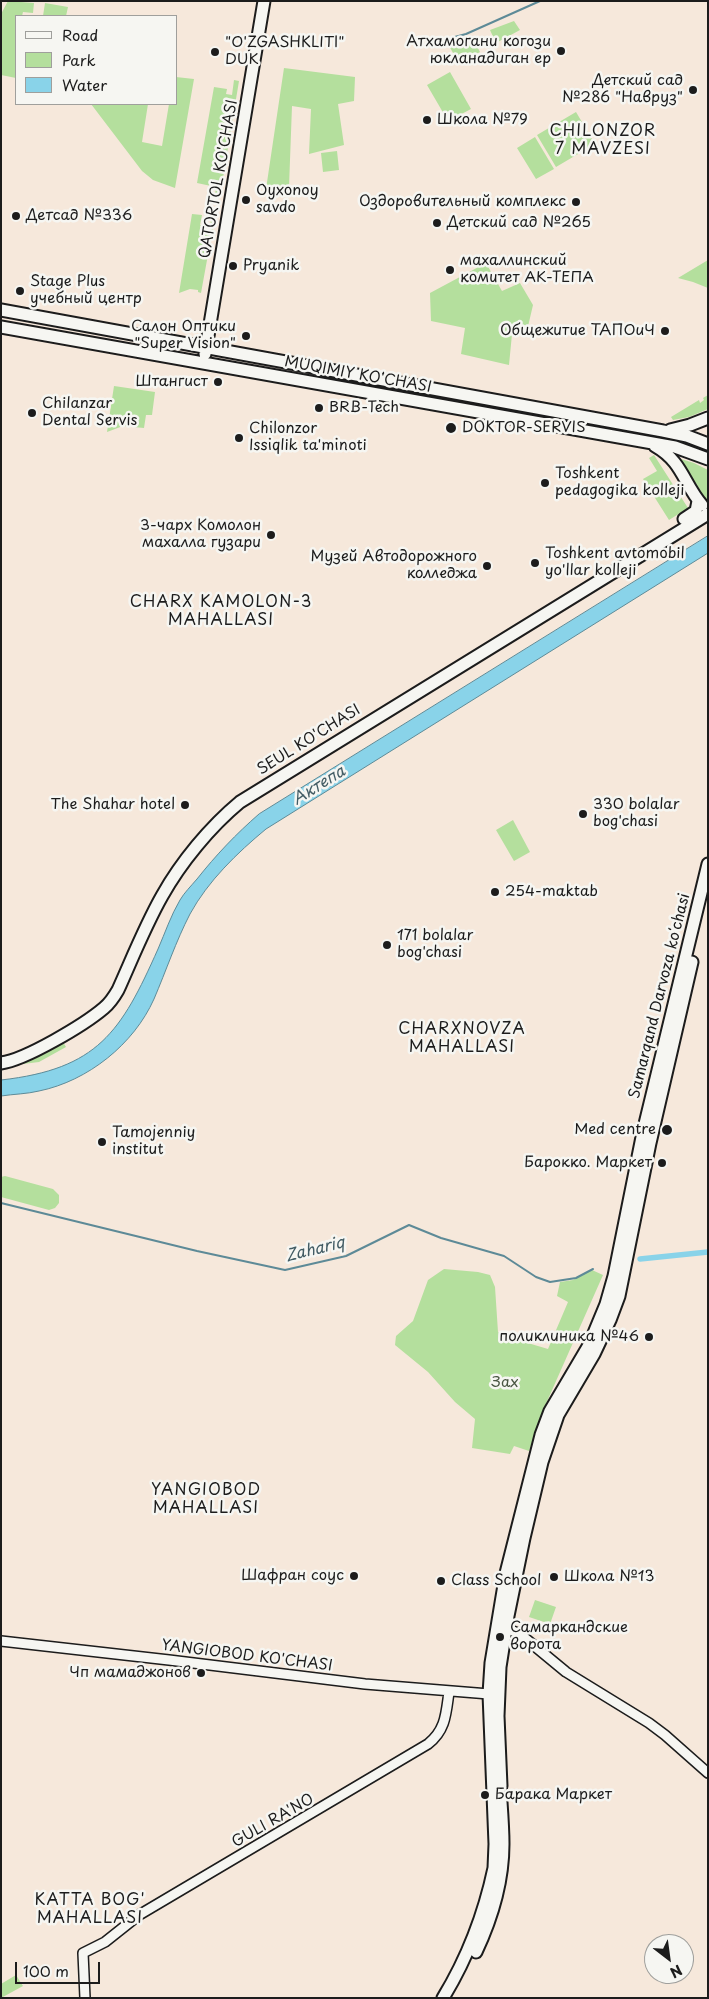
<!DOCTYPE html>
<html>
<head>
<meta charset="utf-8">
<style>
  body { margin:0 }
  #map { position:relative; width:709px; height:1999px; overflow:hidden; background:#f6e8db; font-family:"Playpen Sans",sans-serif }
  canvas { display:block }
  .frame { position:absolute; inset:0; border:2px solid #1c1c1c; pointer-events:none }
  .legend { position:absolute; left:15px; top:15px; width:162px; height:90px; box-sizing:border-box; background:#f6f6f2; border:1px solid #9f9f9c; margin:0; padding:6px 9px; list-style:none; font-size:15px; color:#1c1c1c }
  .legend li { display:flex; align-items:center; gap:10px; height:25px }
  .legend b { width:25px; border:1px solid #9f9f9c }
  .north { position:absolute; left:644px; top:1934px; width:50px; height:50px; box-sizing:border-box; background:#f6f6f2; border:1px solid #9f9f9c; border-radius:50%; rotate:150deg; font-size:14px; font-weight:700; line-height:20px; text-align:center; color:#1c1c1c }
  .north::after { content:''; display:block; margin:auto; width:18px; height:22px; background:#1c1c1c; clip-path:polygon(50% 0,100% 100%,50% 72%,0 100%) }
  .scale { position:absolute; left:15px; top:1962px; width:85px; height:22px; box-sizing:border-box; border:2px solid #1c1c1c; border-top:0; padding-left:6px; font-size:15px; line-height:18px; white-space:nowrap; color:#1c1c1c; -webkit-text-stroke:4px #f6f6f2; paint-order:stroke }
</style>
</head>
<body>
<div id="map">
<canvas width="709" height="1999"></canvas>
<div class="frame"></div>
<ul class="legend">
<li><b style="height:6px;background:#f6f6f2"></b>Road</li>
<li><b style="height:14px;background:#b4df9d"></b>Park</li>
<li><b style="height:14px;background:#89d3e9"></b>Water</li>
</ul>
<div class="north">N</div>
<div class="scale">100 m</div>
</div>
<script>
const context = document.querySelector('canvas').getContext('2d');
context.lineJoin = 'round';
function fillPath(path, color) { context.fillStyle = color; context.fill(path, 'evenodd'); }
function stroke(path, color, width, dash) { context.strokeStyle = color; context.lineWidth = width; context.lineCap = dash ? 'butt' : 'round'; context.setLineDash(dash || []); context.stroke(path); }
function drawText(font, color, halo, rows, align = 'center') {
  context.font = font + ' "Playpen Sans",sans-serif'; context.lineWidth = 5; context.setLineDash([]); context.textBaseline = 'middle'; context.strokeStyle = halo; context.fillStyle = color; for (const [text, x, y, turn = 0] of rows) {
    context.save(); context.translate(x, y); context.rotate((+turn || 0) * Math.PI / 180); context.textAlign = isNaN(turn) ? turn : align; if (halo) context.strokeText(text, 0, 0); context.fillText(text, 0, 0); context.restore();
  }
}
const green = new Path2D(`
  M8 1 34 3 33 13 23 12 22 16H16V78L1 75V14Z
  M45 3 68 7 66 16H43Z
  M514 21 520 30 496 43 490 30Z
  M472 37 480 52 459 63 449 46Z
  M284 68 355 77 354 101 338 104 344 145 309 154 311 109 292 106 289 187 266 189Z
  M450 72 471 109 448 121 427 85Z
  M176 77 194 79 175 188 153 180 142 171 91 104H148L142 142 162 146 169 104H176Z
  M234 80 239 81 220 196 215 195 216 187 197 183 214 87 227 89 226 94 232 95Z
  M576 112 595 144 556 167 537 135Z
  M535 137 554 169 536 179 517 148Z
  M337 151 339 170 323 172 321 153Z
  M192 214 202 215 200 225 210 226 212 215 215 216 201 293 198 292V290L190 289 179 293Z
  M708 260V288L693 282 678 278Z
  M486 263 502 291 520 283 533 305 526 335 512 334 509 365 461 354 465 328 431 321 430 293Z
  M114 386 155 392 152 415H146L144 428 123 426 107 432Z
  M708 395V409L689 417 673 420 671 417 699 400 700 403 704 400 703 398Z
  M654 455 688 508 669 520 643 479 657 471 649 458Z
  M681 459 694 463 708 470V503Z
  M513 820 530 852 514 861 496 830Z
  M63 1042 66 1047 39 1062 23 1064 22 1062 49 1047 56 1046Z
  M5 1176 53 1189 59 1195V1203L55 1208 49 1210 1 1197V1177Z
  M444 1269 478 1272 490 1275 495 1287 498 1332 511 1338 548 1349 568 1302 557 1296 560 1282 573 1280 592 1270 603 1275 541 1415 529 1451 514 1446 510 1454 472 1448 475 1419 455 1402 428 1372 395 1345 396 1336 413 1321 428 1280Z
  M535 1600 556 1607 550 1624 529 1617Z
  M16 1975 23 1986 1 1998V1984Z`);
const water = new Path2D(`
  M708 536V553L266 829C237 853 208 881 190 914 176 941 166 971 154 999 134 1044 88 1081 39 1091 27 1094 14 1094 1 1096V1080C98 1069 121 1032 158 949 165 933 171 915 180 900 184 893 191 886 197 879 216 855 236 834 259 814Z`);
const stream = new Path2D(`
  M428 44 466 34 540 1
  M1 1203 197 1251 285 1270 346 1256 409 1225 441 1238 504 1256 536 1277 550 1282 576 1278 593 1269`);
const canal = new Path2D(`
  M640 1259 708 1252`);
const minor = new Path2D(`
  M501 1626 520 1634 566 1672 649 1723 665 1735 708 1773
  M1 1641 169 1660 365 1684 489 1694
  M85 1998 83 1953 105 1942 139 1915 428 1744C446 1730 446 1713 449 1692`);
const major = new Path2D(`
  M1 310 663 431 687 436 708 444
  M1 327 675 447 708 459
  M205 354 264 1
  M670 430 690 425 708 418
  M655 446C683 462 683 483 702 505
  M684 519 696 511 698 501
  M1 1063C25 1060 84 1025 104 1008 110 1003 114 997 118 990 132 959 145 926 162 896 181 862 210 827 240 802L708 514
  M501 1786 498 1716 500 1667 508 1616 524 1538 542 1462 558 1415 594 1354 610 1320 619 1296 650 1143 692 962
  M476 1952C492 1918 503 1881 503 1844 503 1830 502 1816 501 1802
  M443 1998C468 1957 484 1915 494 1868L495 1844 489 1694 491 1663 506 1573 541 1435 550 1411 589 1345 606 1304 614 1276 643 1132 708 864`);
const markers = [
  [561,51,5,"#1c1c1c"],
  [215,52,5,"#1c1c1c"],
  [693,90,5,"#1c1c1c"],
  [427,120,5,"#1c1c1c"],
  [246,200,5,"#1c1c1c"],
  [576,202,5,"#1c1c1c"],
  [16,216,5,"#1c1c1c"],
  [437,223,5,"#1c1c1c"],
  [233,266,5,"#1c1c1c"],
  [450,270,5,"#1c1c1c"],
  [20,291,5,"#1c1c1c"],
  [665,331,5,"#1c1c1c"],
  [246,336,5,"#1c1c1c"],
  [218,382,5,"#1c1c1c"],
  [319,408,5,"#1c1c1c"],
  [32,413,5,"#1c1c1c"],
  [451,428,6,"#1c1c1c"],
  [239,438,5,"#1c1c1c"],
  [545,483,5,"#1c1c1c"],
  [271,535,5,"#1c1c1c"],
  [535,563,5,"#1c1c1c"],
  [487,566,5,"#1c1c1c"],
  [185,805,5,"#1c1c1c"],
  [583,814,5,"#1c1c1c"],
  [495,892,5,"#1c1c1c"],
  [387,945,5,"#1c1c1c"],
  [667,1130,6,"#1c1c1c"],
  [102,1142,5,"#1c1c1c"],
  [662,1163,5,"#1c1c1c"],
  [649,1337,5,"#1c1c1c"],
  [354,1576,5,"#1c1c1c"],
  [554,1577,5,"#1c1c1c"],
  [441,1581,5,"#1c1c1c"],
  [500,1637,5,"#1c1c1c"],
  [201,1673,5,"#1c1c1c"],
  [485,1795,5,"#1c1c1c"]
];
const poiNames = [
  ["Атхамогани когози",551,42,"right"],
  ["юкланадиган ер",551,59,"right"],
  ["\"O'ZGASHKLITI\"",225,43],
  ["DUK",225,60],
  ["Детский сад",683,81,"right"],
  ["№286 \"Навруз\"",683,98,"right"],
  ["Школа №79",437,120],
  ["Oyxonoy",256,191],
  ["savdo",256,208],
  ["Оздоровительный комплекс",566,202,"right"],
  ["Детсад №336",26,216],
  ["Детский сад №265",447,223],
  ["махаллинский",460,261],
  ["комитет АК-ТЕПА",460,278],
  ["Pryanik",243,266],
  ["Stage Plus",30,282],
  ["учебный центр",30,299],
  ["Салон Оптики",236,327,"right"],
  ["\"Super Vision\"",236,344,"right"],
  ["Общежитие ТАПОиЧ",655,331,"right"],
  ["Штангист",208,382,"right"],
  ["Chilаnzаr",42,404],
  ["Dental Servis",42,421],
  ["BRB-Tech",329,408],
  ["DOKTOR-SERVIS",462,428],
  ["Chilonzor",249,429],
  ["Issiqlik ta'minoti",249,446],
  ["Toshkent",555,474],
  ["pedagogika kolleji",555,491],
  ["3-чарх Комолон",261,526,"right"],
  ["махалла гузари",261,543,"right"],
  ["Toshkent avtomobil",545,554],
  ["yo'llar kolleji",545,571],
  ["Музей Автодорожного",477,557,"right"],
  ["колледжа",477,574,"right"],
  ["The Shahar hotel",175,805,"right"],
  ["330 bolalar",593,805],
  ["bog'chasi",593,822],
  ["254-maktab",505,892],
  ["171 bolalar",397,936],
  ["bog'chasi",397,953],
  ["Med centre",656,1130,"right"],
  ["Tamojenniy",112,1133],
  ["institut",112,1150],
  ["Барокко. Маркет",652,1163,"right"],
  ["поликлиника №46",639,1337,"right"],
  ["Шафран соус",344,1576,"right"],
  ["Школа №13",564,1577],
  ["Class School",451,1581],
  ["Самаркандские",510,1628],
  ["ворота",510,1645],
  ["Чп мамаджонов",191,1673,"right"],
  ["Барака Маркет",495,1795]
];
const streetNames = [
  ["QATORTOL KO'CHASI",219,179,-80],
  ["MUQIMIY KO'CHASI",358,375,10],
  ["SEUL KO'CHASI",309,740,-32],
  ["Samarqand Darvoza koʻchasi",660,996,-76],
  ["YANGIOBOD KO'CHASI",247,1656,7],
  ["GULI RA'NO",273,1821,-30]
];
const parkNames = [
  ["Зах",505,1383]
];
const neighbourhoodNames = [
  ["CHILONZOR",603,132],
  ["7 MAVZESI",603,150],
  ["CHARX KAMOLON-3",221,603],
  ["MAHALLASI",221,621],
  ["CHARXNOVZA",462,1030],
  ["MAHALLASI",462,1048],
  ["YANGIOBOD",206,1491],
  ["MAHALLASI",206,1509],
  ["KATTA BOG'",90,1901],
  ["MAHALLASI",90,1919]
];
const waterNames = [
  ["Актепа",319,786,-32],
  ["Zahariq",315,1250,-14]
];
fillPath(green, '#b4df9d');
fillPath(water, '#89d3e9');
stroke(water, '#5d8a97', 1);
stroke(stream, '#5d8a97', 2);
stroke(canal, '#89d3e9', 5.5);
stroke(minor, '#1c1c1c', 12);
stroke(major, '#1c1c1c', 15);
stroke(minor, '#f6f6f2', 9);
stroke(major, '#f6f6f2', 11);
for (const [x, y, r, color] of markers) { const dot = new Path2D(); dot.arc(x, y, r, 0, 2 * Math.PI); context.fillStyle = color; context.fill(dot); stroke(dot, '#f6f6f2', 2); }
drawText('15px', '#1c1c1c', '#f6f6f2', poiNames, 'left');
drawText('15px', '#1c1c1c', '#f6f6f2', streetNames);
drawText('15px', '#4a5643', '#f6f6f2', parkNames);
context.letterSpacing = '1px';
drawText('16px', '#1c1c1c', '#f6f6f2', neighbourhoodNames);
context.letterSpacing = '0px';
drawText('italic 16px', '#425c64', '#f6f6f2', waterNames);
</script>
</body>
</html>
